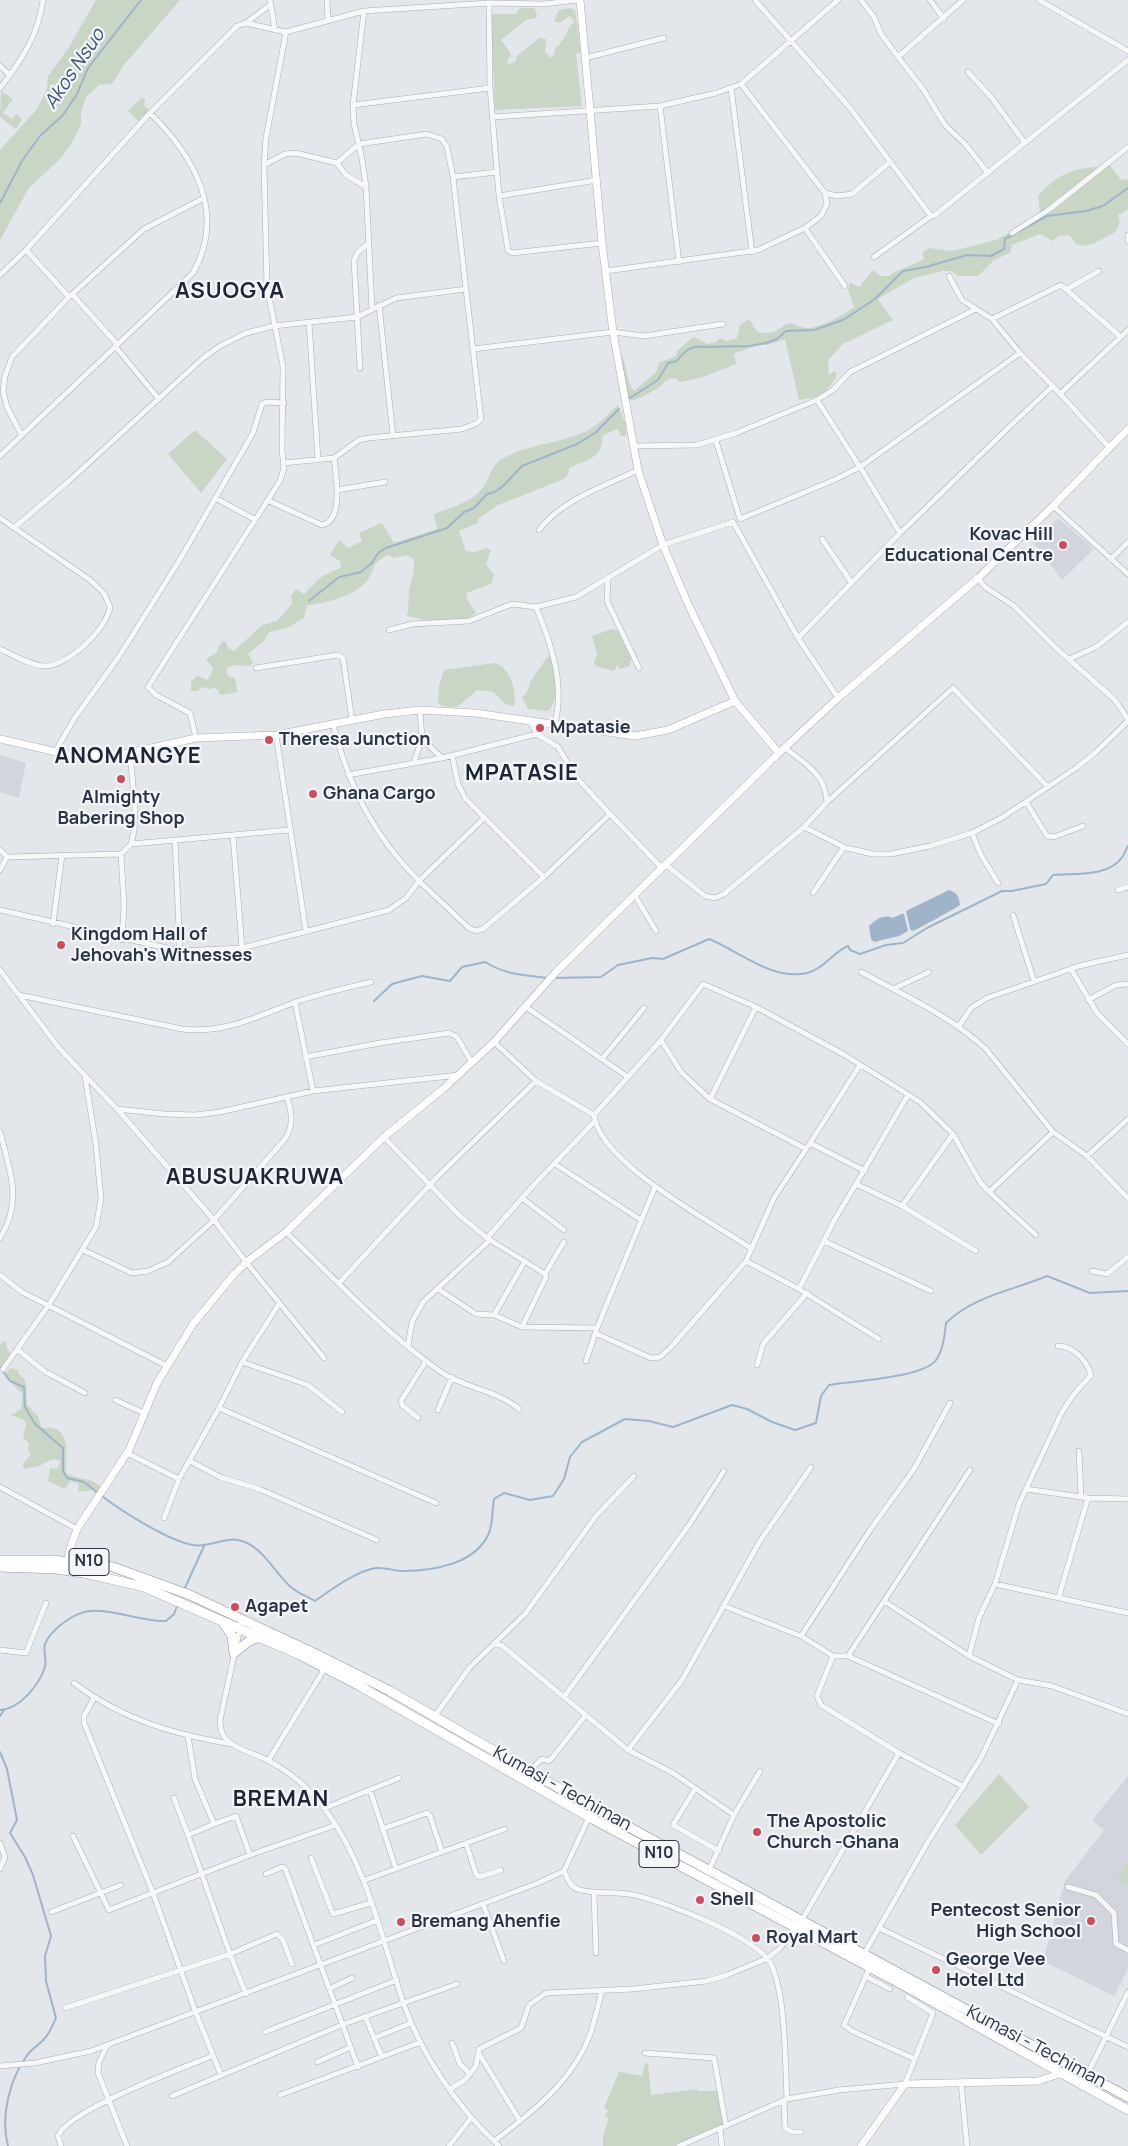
<!DOCTYPE html>
<html>
<head>
<meta charset="utf-8">
<style>
  body { margin:0 }
  canvas { display:block; background:#e3e6eb }
</style>
</head>
<body>
<canvas width="1128" height="2146"></canvas>
<script>
const context = document.querySelector('canvas').getContext('2d');
context.lineJoin = 'round';
function fillPath(path, color) { context.fillStyle = color; context.fill(path, 'evenodd'); }
function stroke(path, color, width, dash) { context.strokeStyle = color; context.lineWidth = width; context.lineCap = dash ? 'butt' : 'round'; context.setLineDash(dash || []); context.stroke(path); }
function drawText(font, color, halo, rows, align = 'center') {
  context.font = font + ' Manrope,sans-serif'; context.lineWidth = 4.5; context.setLineDash([]); context.textBaseline = 'middle'; context.strokeStyle = halo; context.fillStyle = color; for (const [text, x, y, turn = 0] of rows) {
    context.save(); context.translate(x, y); context.rotate((+turn || 0) * Math.PI / 180); context.textAlign = isNaN(turn) ? turn : align; if (halo) context.strokeText(text, 0, 0); context.fillText(text, 0, 0); context.restore();
  }
}
const built = new Path2D(`
  M1058 518 1094 549 1062 580 1033 542Z
  M0 755 26 763 19 798 0 792Z
  M1128 1776V1969L1114 1996 1043 1961 1065 1881 1104 1830 1092 1820Z`);
const green = new Path2D(`
  M96 0H180L124 65 112 84 99 85 86 97 81 112V124L72 143 62 157 29 188 0 240V150L37 109 47 89 48 76 69 47Z
  M520 8H534L537 15 536 18 526 20 501 40 511 54 507 63 508 64 515 62 517 56 539 38 546 39 545 52 551 58 555 53V48C566 41 565 30 574 22L570 16 559 23 554 21 559 10 570 8 575 10 581 53 576 54 582 106 495 110 491 14H516Z
  M1 91 13 99 3 113 12 119 16 114 22 119 16 129 0 117Z
  M142 97 146 101 143 105 149 110 138 121 128 111Z
  M1110 165 1121 180 1128 179V209L1118 215 1120 222 1115 232 1093 244 1083 246 1076 244 1069 235 1059 236 1053 241 1040 234 1012 245 1010 253 994 260 978 276H958L951 271H943L914 278 878 299 893 320 843 344 828 360 829 375 834 371 837 374C830 392 818 398 799 400L785 339 767 345 759 344 734 354 736 364 700 378 680 382 675 378C665 379 665 383 658 388 653 391 637 400 632 401L628 397 620 352C627 363 626 382 634 391L656 372 659 363 676 356 677 351 693 337 708 344 716 342 720 338 727 341 737 338 740 325 749 319 757 332C779 336 775 328 790 323 795 324 801 328 806 328 817 330 846 314 854 307L848 290 850 283 859 287 873 270 880 276H889C900 268 912 266 924 259L922 253 928 248 952 251 996 240 1035 218 1040 211 1038 196C1064 168 1074 170 1110 165Z
  M618 405 626 425V436H621L617 429 602 436C604 458 586 460 569 468V473L564 479 498 505 478 519V523L459 531 466 551 475 552 487 548 491 550 486 564 494 575 491 584 466 593 468 601 476 613C459 627 427 621 407 616 409 608 408 600 409 592 411 577 415 577 414 559L406 555 394 558 387 555C368 567 378 565 368 579 358 595 324 604 307 605L304 618 287 628 269 632 263 642 248 654 253 662 250 666 233 665 226 669 228 676 235 678 237 692 221 695 215 687 210 689 202 687 197 691H191V682L197 676 208 680 213 669 206 659 216 653 222 641 226 642 228 648 234 651 262 625 277 621 292 604 291 596 296 589 304 594 321 577 341 567 340 561 330 555 339 540 348 548 362 541 359 533 382 523 394 543 437 529 434 514C448 508 471 503 481 490 489 481 490 466 502 459 529 443 567 443 592 428 602 422 609 412 618 405Z
  M195 430 227 459 201 493 168 454Z
  M612 629 617 630 631 658 630 666 620 669 617 665 614 671 595 666 594 662 597 654 592 636Z
  M552 656C557 670 560 701 548 711L528 709 522 697 526 694 531 681 547 657Z
  M495 663C509 666 518 693 514 706L507 705 493 692 477 690 457 707 441 706 438 702 439 686 444 670Z
  M3 1341 6 1342 7 1350 12 1355 0 1370V1344Z
  M10 1368 18 1370V1373C31 1382 25 1392 27 1405L38 1416 41 1427C46 1429 48 1427 53 1428 71 1433 66 1460 66 1473 79 1481 89 1476 101 1487L97 1495 92 1490 78 1492 79 1483 70 1481 65 1489 48 1481 50 1468 58 1469 60 1460 53 1459 39 1466 24 1469 23 1464 31 1454 28 1450 29 1443 23 1438 26 1424 24 1420 11 1415 21 1409 23 1394 4 1376Z
  M999 1774 1029 1807 981 1855 955 1825Z
  M1128 1862V1887L1117 1880Z
  M645 2063H648L651 2095 697 2089 698 2091H718L723 2124 674 2146H603V2136L609 2118 605 2116 608 2110 604 2108 619 2072 642 2076Z`);
const water = new Path2D(`
  M949 890C957 893 959 896 960 905 958 907 916 930 913 931 912 931 911 930 910 929L906 911Z
  M901 914H904L908 931 899 936 874 942 871 939 869 926C877 919 883 914 893 918Z`);
const stream = new Path2D(`
  M0 203 22 161 39 137 63 115 77 94 88 68 141 0
  M630 398 658 380 668 363 677 361C683 352 691 344 703 347L750 346 766 343 777 339 786 331 814 330 843 320 875 299 903 271 926 267 967 255 991 256 1004 249 1005 239 1047 216 1086 211 1103 206 1128 188
  M309 601 339 577 361 572 372 563 378 553 386 548 447 528 464 512 474 508 487 494 495 492 503 486 522 466 577 444 595 433 619 409
  M553 978 601 977 618 965 652 958 663 959 709 939C739 951 772 981 807 973 824 969 833 952 848 946L850 950 860 954 886 945 903 943 927 928 1002 891H1012L1046 884 1053 875C1074 873 1109 878 1123 856 1125 853 1126 849 1128 846
  M374 1001 392 984 422 976 450 981 462 967 485 962C506 975 524 975 548 978
  M0 1367 10 1381 24 1387 25 1407 35 1424 63 1448V1471L67 1478 84 1482 98 1493
  M102 1496C121 1511 169 1541 193 1545 207 1548 227 1537 238 1540 263 1545 274 1573 292 1588 298 1593 308 1597 315 1601 331 1590 356 1571 376 1568 384 1567 394 1571 403 1571 433 1571 476 1564 489 1533 493 1523 492 1510 494 1499L504 1493 530 1500 553 1496 564 1479 570 1457 582 1442 625 1419 649 1421 673 1427 732 1405 747 1409 772 1422 795 1430 816 1423 821 1396 829 1385C852 1381 923 1378 936 1360 943 1351 945 1334 946 1323 974 1296 1011 1291 1047 1276L1090 1293 1128 1291
  M184 1590 204 1546
  M0 1710C20 1709 39 1685 45 1667 47 1660 43 1651 45 1644 51 1629 75 1612 90 1611 116 1609 141 1622 166 1621L174 1614 177 1606
  M0 1716 4 1710
  M0 1752 7 1769 17 1820 10 1833 25 1857 33 1875 51 1936 45 1956 46 1981 56 2018C53 2024 50 2033 45 2038 40 2044 33 2048 28 2054 10 2078 0 2116 8 2146`);
const street = new Path2D(`
  M270 0 275 30
  M327 0 328 20
  M755 0 850 108 931 216 935 215 1128 60
  M861 0 874 17 881 34 898 57
  M930 0 944 19
  M963 0 898 57 923 89 945 125 966 145 988 173
  M1039 0 1128 51
  M364 11 353 105 354 124 362 159 366 187 372 309
  M246 23 270 5
  M585 58 664 38
  M0 66 10 75C28 49 38 32 43 0
  M968 72 991 97 1025 143
  M0 88 10 75
  M490 88 499 196
  M731 88 752 252
  M353 105 490 88 489 3
  M660 106 679 262
  M492 117 660 106 716 93 741 84 838 0
  M337 163 346 175 366 187
  M264 165 285 154 296 153 337 163 359 144 427 134 442 139 447 147 453 177 481 419 477 423 462 429 369 438 359 440 334 458 283 463
  M453 177 497 172
  M597 180 499 196 508 250 512 253 602 243
  M825 193 837 196 852 194 890 162
  M805 228 845 286
  M1012 233 1050 209 1128 147
  M1128 235V241
  M26 250 69 297
  M874 257 931 216
  M606 271 758 250 805 228 821 216 827 204 825 193 741 84
  M0 275 26 250 150 113 237 26 246 23 286 32 364 11 489 3 544 4 577 0
  M949 276 962 300 992 319 1020 353
  M1067 289 1099 271
  M72 294 117 344
  M379 305 393 436
  M992 319 1061 285 1121 337
  M309 322 318 460
  M115 346 158 398
  M473 349 613 332 644 336 723 324
  M360 368 354 260 358 252 369 243
  M1053 386 1109 447
  M1060 394 1128 330
  M817 400 860 467 1020 353 1053 386C1000 434 952 484 900 533
  M21 434 7 407 3 391 5 376 12 357 69 297 144 229 204 198
  M716 441 740 519 834 480 860 467 900 533 798 638
  M633 446 697 445 736 433 817 400 833 390 850 372 976 309
  M0 456 193 273C227 213 194 156 150 113
  M337 490 385 482
  M215 498 254 519
  M267 500 322 525C344 521 336 475 334 458
  M1053 506 1128 574
  M0 518 90 580 104 593 110 607C107 629 67 667 44 666 29 665 13 655 0 649
  M15 527 69 481 202 359 220 346 246 333 274 326 357 317 396 298 466 289
  M539 530C561 500 605 486 638 470
  M822 539 851 582
  M1111 559 1128 542
  M978 578 985 587 1014 606 1057 649 1114 699 1128 719
  M608 579 607 601 639 668
  M389 630 413 624 469 621 512 604 536 607
  M1069 659 1096 647 1128 622
  M256 668 338 655 343 658 352 720
  M530 722 537 734 558 747 576 777 610 814 544 877
  M555 723C565 684 551 643 536 607L576 597 663 545 733 522 798 638 838 698
  M276 735 306 932
  M196 738 190 713 156 695 148 687 280 481 284 468 282 450 283 366 267 287 264 165 266 138 286 32
  M422 739 442 758
  M785 748C806 764 825 774 827 802L804 827 846 848 873 854H891L930 846 972 833 1003 817 1076 768 1095 753 1128 721
  M55 752 74 719 118 658 179 561 253 433 262 404 266 402 284 403
  M452 755 458 784 465 798 544 877 483 929 476 931 469 928 419 881 484 818
  M414 762 422 739 420 710
  M348 775 442 758 537 734
  M827 802 953 688 1048 787
  M1026 802 1047 836 1054 837 1083 826
  M610 814 661 867
  M972 833 981 855 998 883
  M233 836 242 948
  M175 840 180 951
  M131 844 289 830
  M0 850 7 857
  M665 864 705 896 715 898 724 894 804 827
  M0 870 7 857 121 854
  M1118 890 1128 887
  M813 893 844 847
  M634 894 656 931
  M0 910 180 951 242 948 389 910 406 898 419 881C373 835 349 787 333 724
  M1013 915 1034 981
  M53 924 62 855
  M122 940 124 905 121 854 131 844 134 831 135 807 130 753
  M1071 969 1097 1013 1128 1044
  M0 970 59 1048 117 1109 214 1220 246 1262 324 1358
  M861 972C904 995 950 1016 986 1049L1053 1132 1087 1156 1128 1119
  M893 989 929 972
  M19 995 182 1029C224 1034 256 1017 293 1003 318 994 346 988 371 982
  M1088 1000 1116 985 1128 984
  M295 1002 313 1091
  M526 1007 628 1077
  M959 1026 971 1008 987 998 1079 966 1128 955
  M661 1040 594 1115C599 1163 714 1223 752 1249
  M494 1042 536 1081 594 1115
  M305 1057 380 1043 449 1033 457 1037 472 1063
  M602 1059 644 1008
  M860 1065 810 1143 865 1171
  M908 1095 856 1184 902 1206 976 1251
  M710 1099 681 1072 661 1040 703 984 756 1007
  M117 1109 164 1114 195 1115 220 1112 313 1091 459 1075
  M0 1132C10 1170 23 1202 0 1238
  M384 1137 459 1215 487 1238 545 1274 546 1277 522 1327 597 1328
  M810 1143 774 1198 746 1261 799 1289 835 1219 856 1184
  M806 1149 710 1099 756 1007 843 1054 920 1102 953 1134 980 1182 989 1192 1053 1132
  M1087 1156 1128 1198
  M555 1164 641 1220
  M989 1192 1036 1235
  M522 1198 564 1230
  M902 1206 953 1134
  M286 1232C336 1280 384 1332 441 1372 464 1388 497 1390 519 1409
  M487 1238 530 1189 594 1122
  M824 1241 931 1291
  M83 1250 132 1273 148 1271 168 1262 214 1220 285 1139C294 1125 292 1113 287 1098
  M1092 1271 1107 1274 1128 1257
  M545 1274 564 1242
  M0 1275 22 1292 167 1366
  M339 1283 437 1177 536 1081
  M438 1289 476 1314 494 1315 522 1327
  M799 1289 879 1339
  M494 1315 525 1261
  M595 1333 651 1358 660 1357 671 1347 746 1261
  M408 1346 412 1322 423 1302 490 1240
  M18 1350 44 1371 85 1393
  M586 1361 597 1328 655 1187
  M242 1362 308 1385 342 1412
  M757 1365 763 1344 807 1293
  M3 1369 48 1306 96 1227 101 1199 96 1145 85 1076
  M115 1400 144 1413
  M219 1408 436 1503
  M438 1410 452 1377
  M418 1418 402 1405 401 1401 426 1361
  M1079 1451 1081 1497
  M127 1453 179 1479
  M190 1461 220 1477 259 1489 377 1540
  M0 1487 77 1529
  M1026 1489 1088 1498 1128 1499
  M164 1518 179 1479 219 1408 242 1362 279 1304
  M995 1584 1128 1613
  M1059 1596 1088 1498
  M884 1601 969 1656 1018 1680 1052 1686 1128 1714
  M724 1606 801 1636 833 1656H848L970 1470
  M242 1619 220 1720C220 1727 221 1735 227 1740 236 1749 250 1752 261 1757 286 1769 309 1787 325 1809 367 1866 381 1936 403 2002 422 2056 457 2107 499 2146
  M801 1636 870 1530 914 1469 950 1403
  M493 1645H501L506 1649 628 1750 673 1773 734 1815 709 1870
  M0 1650 26 1653 46 1603
  M833 1656 817 1696 821 1705 899 1753 964 1787
  M848 1656 999 1724
  M969 1656 979 1618 995 1584 1019 1504 1062 1412 1074 1394 1091 1375C1087 1361 1074 1346 1058 1346
  M74 1683C121 1719 173 1734 231 1744
  M564 1697 689 1525 724 1471
  M94 1698 84 1716V1723L153 1893 196 2013 221 2075
  M434 1717 470 1667 525 1614 596 1516 634 1476
  M188 1736 195 1779 214 1824 236 1816 250 1855
  M628 1750 682 1680 760 1541 811 1467
  M268 1761 325 1668
  M529 1771 542 1759 548 1761 552 1758 585 1716
  M695 1789 673 1825 719 1851
  M370 1790 396 1869
  M174 1798 188 1835
  M325 1808 399 1778
  M734 1815 760 1771
  M214 1824 188 1835 230 1954 277 1934 283 1940 292 1964
  M382 1829 427 1813 430 1816 442 1852
  M73 1836 109 1910 250 1855 336 1825
  M0 1843 5 1857 0 1869
  M466 1843 476 1874 479 1877 501 1870
  M311 1858 333 1914 371 1903
  M564 1871C567 1877 569 1886 577 1889 595 1895 615 1891 634 1895 663 1901 757 1937 771 1964 786 1995 785 2063 787 2099
  M266 1874 282 1867 285 1868 358 2067
  M365 1880 505 1829
  M1068 1887 1096 1895 1114 1913 1116 1944 1128 1950
  M594 1892 596 1953
  M483 1904 504 1961
  M51 1912 121 1885
  M879 1928 1128 2047
  M314 1945 378 1920
  M864 1954 929 1840 981 1758 1018 1680
  M870 1967 844 2025 852 2031 915 2059
  M865 1976 890 1989
  M331 1988 352 1978
  M65 2008 230 1954 246 1994
  M365 2016 382 2057
  M265 2032 397 1980
  M374 2038 411 2023
  M452 2043 460 2064 470 2074
  M107 2046 99 2062 98 2073 127 2146
  M478 2052 520 2121
  M645 2053 714 2058 726 2126
  M317 2062 351 2047
  M0 2066 35 2063 91 2051 538 1883 564 1871 589 1817
  M1087 2075 1128 1992
  M961 2082 967 2146
  M450 2089 465 2080 476 2066 479 2049 521 2028 529 2005 546 1993 633 1989 707 1981 727 1975 768 1958 779 1949 802 1920 899 1753
  M280 2095 421 2042
  M172 2096 344 2024 457 1984
  M784 2100 785 2128 792 2132H801
  M720 2129 722 2146
  M494 2141C533 2112 574 2080 591 2032 595 2019 598 2005 602 1991
  M61 2146 58 2136C68 2110 183 2068 212 2056
  M449 2146 471 2118
  M679 2146 787 2099 839 2090 905 2084 933 2013 907 1997`);
const secondary = new Path2D(`
  M580 0 602 243 613 332 638 470 663 545 688 604 735 701 779 753
  M0 739 70 755 115 756 196 738 276 735 384 714 420 710 475 713 635 736 668 730 735 701
  M67 1566 70 1549 77 1529 129 1450 157 1383 193 1324 235 1273 249 1260 286 1232 384 1137 443 1089 494 1042 556 972 779 753 838 698 978 578 1053 506 1128 429
  M861 2146 905 2084 1038 2081 1062 2073`);
const highway = new Path2D(`
  M0 1560H52L113 1567 190 1595 314 1653 390 1691 592 1807 1128 2097
  M0 1567 56 1569 84 1573 144 1587 300 1655 358 1685 589 1817 901 1984 1128 2110
  M222 1621 232 1636 234 1653
  M234 1653 249 1641 260 1637`);
const markers = [
  [1063,545,5,"#ca4e60"],
  [540,728,5,"#ca4e60"],
  [269,740,5,"#ca4e60"],
  [121,779,5,"#ca4e60"],
  [313,794,5,"#ca4e60"],
  [61,945,5,"#ca4e60"],
  [235,1607,5,"#ca4e60"],
  [757,1832,5,"#ca4e60"],
  [700,1900,5,"#ca4e60"],
  [1091,1921,5,"#ca4e60"],
  [401,1922,5,"#ca4e60"],
  [756,1938,5,"#ca4e60"],
  [936,1970,5,"#ca4e60"]
];
const shields = [
  [89,1562,40],
  [659,1854,40]
];
const shieldNames = [
  ["N10",89,1562],
  ["N10",659,1854]
];
const poiNames = [
  ["Kovac Hill",1053,535,"right"],
  ["Educational Centre",1053,556,"right"],
  ["Mpatasie",550,728],
  ["Theresa Junction",279,740],
  ["Ghana Cargo",323,794],
  ["Almighty",121,798,"center"],
  ["Babering Shop",121,819,"center"],
  ["Kingdom Hall of",71,935],
  ["Jehovah's Witnesses",71,956],
  ["Agapet",245,1607],
  ["The Apostolic",767,1822],
  ["Church -Ghana",767,1843],
  ["Shell",710,1900],
  ["Pentecost Senior",1081,1911,"right"],
  ["High School",1081,1932,"right"],
  ["Bremang Ahenfie",411,1922],
  ["Royal Mart",766,1938],
  ["George Vee",946,1960],
  ["Hotel Ltd",946,1981]
];
const streetNames = [
  ["Kumasi - Techiman",562,1789,29],
  ["Kumasi - Techiman",1036,2047,28]
];
const waterNames = [
  ["Akos Nsuo",75,69,-56]
];
const districtNames = [
  ["ASUOGYA",230,292],
  ["ANOMANGYE",128,757],
  ["MPATASIE",522,774],
  ["ABUSUAKRUWA",255,1178],
  ["BREMAN",281,1800]
];
fillPath(built, '#d2d5dd');
fillPath(green, '#c9d5c5');
fillPath(water, '#a0b4c9');
stroke(stream, '#a0b4c9', 2);
stroke(street, '#a8adb5', 6);
stroke(secondary, '#a8adb5', 8);
stroke(highway, '#8b94a1', 10);
stroke(street, '#f6f7f9', 5);
stroke(secondary, '#fff', 7);
stroke(highway, '#fff', 9);
for (const [x, y, r, color] of markers) { const dot = new Path2D(); dot.arc(x, y, r, 0, 2 * Math.PI); context.fillStyle = color; context.fill(dot); stroke(dot, '#f3f5f8', 2); }
for (const [x, y, w] of shields) { const box = new Path2D(); box.roundRect(x - w / 2, y - 13.5, w, 27, 4); context.fillStyle = '#f3f5f8'; context.fill(box); stroke(box, '#2c3443', 1); }
drawText('bold 16px', '#2c3443', null, shieldNames);
drawText('bold 18px', '#2c3443', '#f3f5f8', poiNames, 'left');
drawText('18px', '#2c3443', '#f3f5f8', streetNames);
drawText('italic 19px', '#375376', '#f3f5f8', waterNames);
context.letterSpacing = '1px';
drawText('bold 22px', '#1e2534', '#f3f5f8', districtNames);
context.letterSpacing = '0px';
</script>
</body>
</html>
